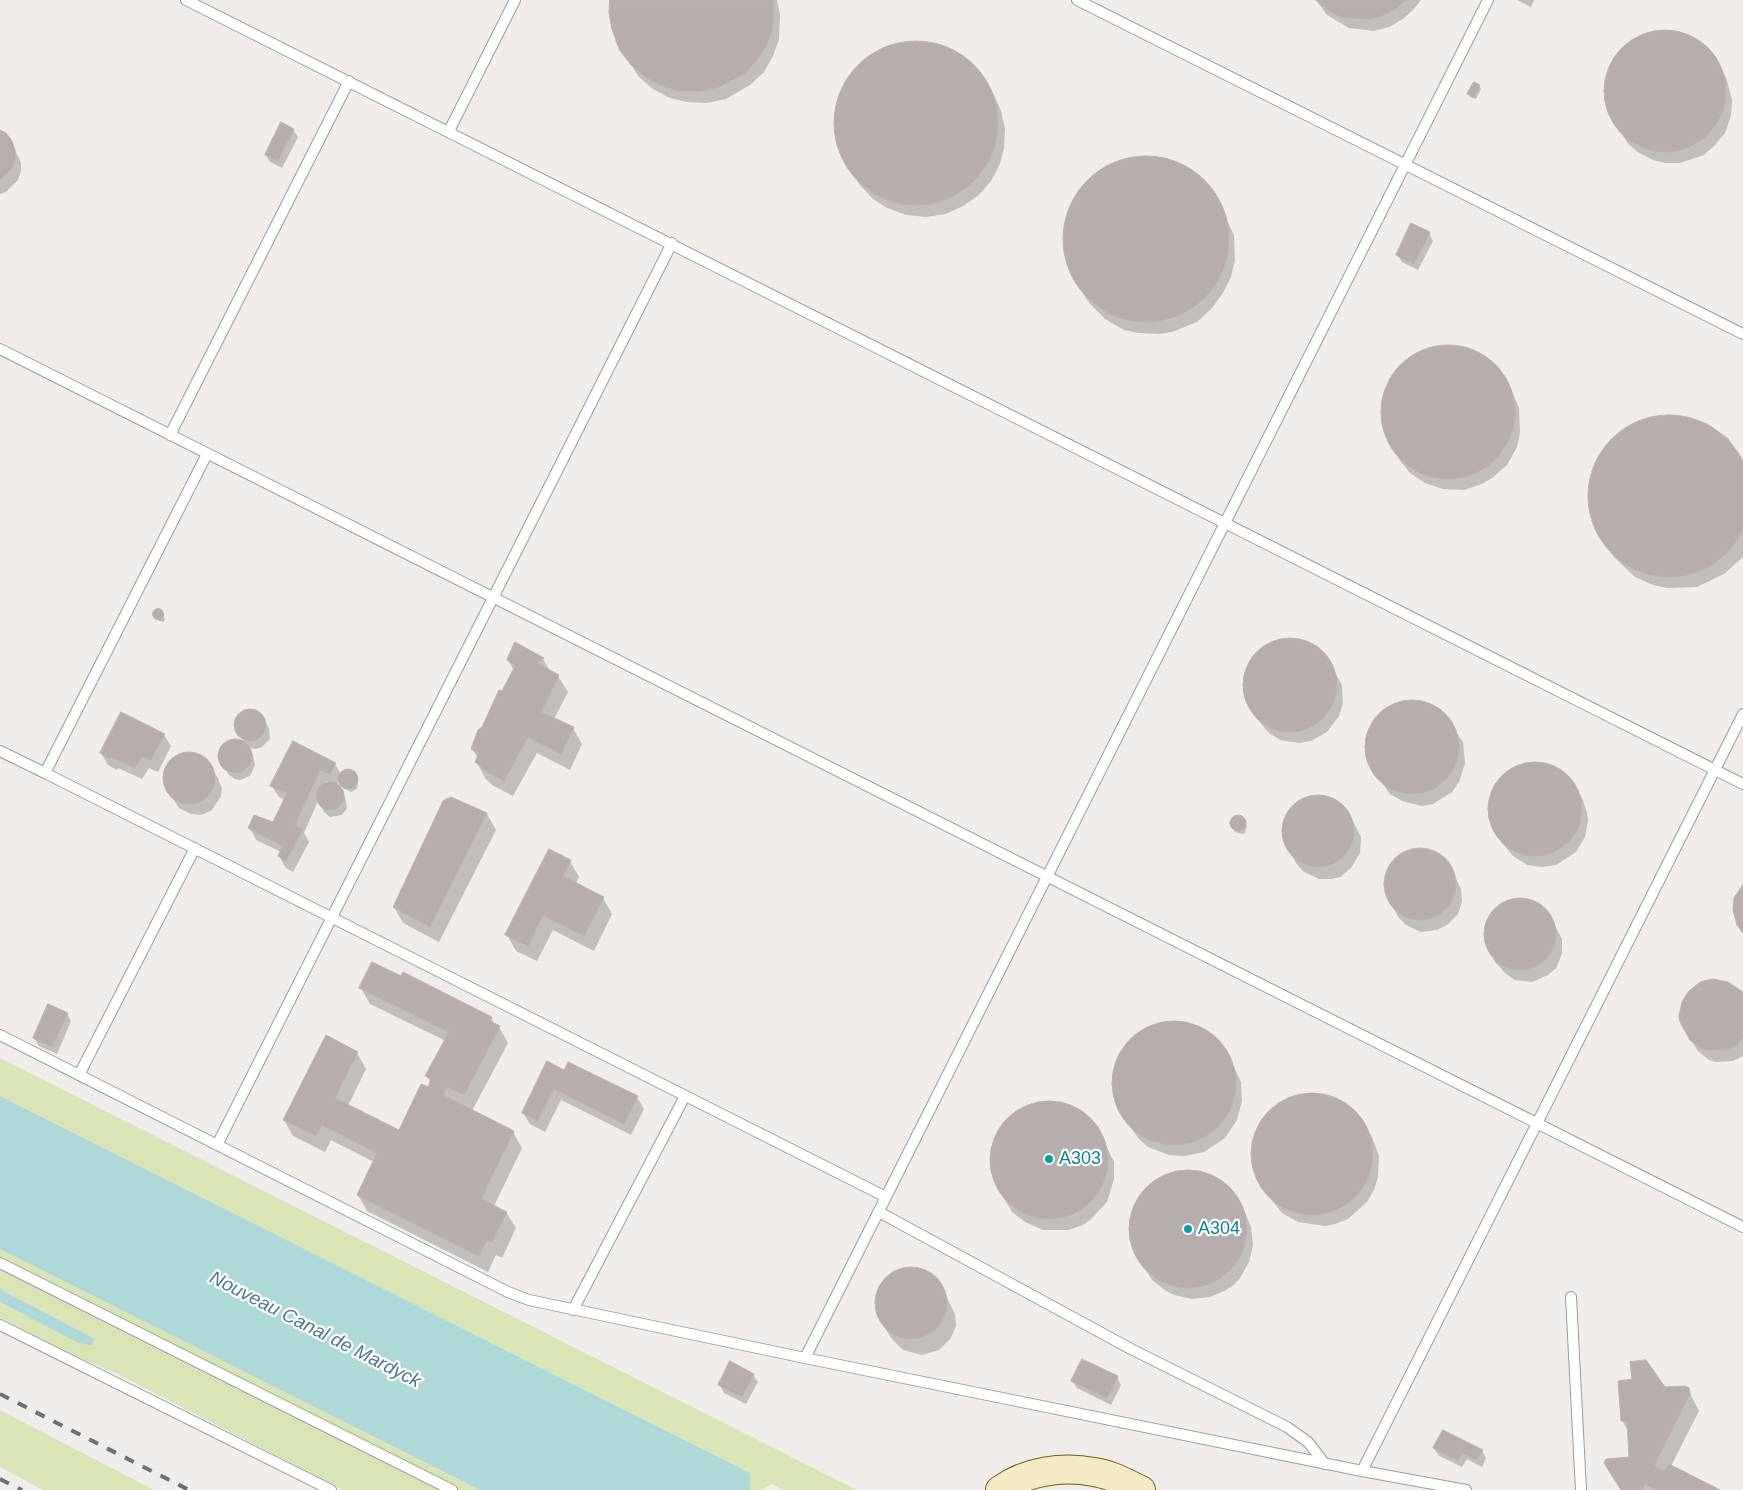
<!DOCTYPE html>
<html>
<head>
<meta charset="utf-8">
<style>
  body { margin:0 }
  canvas { display:block; background:#f1edea }
</style>
</head>
<body>
<canvas width="1743" height="1490"></canvas>
<script>
const context = document.querySelector('canvas').getContext('2d');
context.lineJoin = 'round';
function fillPath(path, color) { context.fillStyle = color; context.fill(path, 'evenodd'); }
function stroke(path, color, width, dash) { context.strokeStyle = color; context.lineWidth = width; context.lineCap = dash ? 'butt' : 'round'; context.setLineDash(dash || []); context.stroke(path); }
function drawText(font, color, halo, rows, align = 'center') {
  context.font = font + ' Helvetica,sans-serif'; context.lineWidth = 4.5; context.setLineDash([]); context.textBaseline = 'middle'; context.strokeStyle = halo; context.fillStyle = color; for (const [text, x, y, turn = 0] of rows) {
    context.save(); context.translate(x, y); context.rotate((+turn || 0) * Math.PI / 180); context.textAlign = isNaN(turn) ? turn : align; if (halo) context.strokeText(text, 0, 0); context.fillText(text, 0, 0); context.restore();
  }
}
const grass = new Path2D(`
  M0 1058 857 1490H783L772 1484 762 1490H750V1473L0 1096Z
  M0 1249 480 1490H342L118 1374 63 1351 0 1318V1302L78 1343 94 1339 0 1289Z
  M0 1410 154 1490H43L0 1467Z`);
const water = new Path2D(`
  M0 1096 750 1473V1490H480L0 1249Z
  M0 1289 95 1339 91 1345 78 1343 0 1302Z`);
const shadow = new Path2D(`
  M611 0H777L780 15 779 39 773 56 764 72 750 85 726 99 707 103 687 102 670 98 653 89 639 77 620 48Z
  M1316 0H1421L1414 9 1403 19 1389 27 1374 31 1349 28 1327 15Z
  M1517 0H1534L1531 7Z
  M1659 32 1684 35 1699 41 1711 52 1726 77 1732 100 1731 116 1725 133 1714 146 1704 155 1680 163H1665L1653 160 1636 151 1627 142 1619 130 1607 107 1606 92 1609 72 1619 53 1631 42 1643 36Z
  M918 42 937 45 954 51 973 65 987 83 994 95 1001 111 1005 129 1004 148 1000 164 991 181 979 195 963 206 946 214 926 217 907 215 887 208 873 199 859 184 843 158 838 143 835 127 836 110 841 93 848 79 857 67 871 56 884 48 900 43Z
  M1479 86 1481 89 1476 99 1470 97 1469 94Z
  M293 130 298 137 282 168 270 162 266 155Z
  M0 131 11 141 21 163V171L18 180 6 192 0 194Z
  M1157 158 1175 163 1192 171 1213 192 1234 235 1235 260 1231 277 1223 293 1212 308 1197 322 1172 332 1160 334 1138 333 1124 330 1105 319 1089 303 1070 272 1065 255 1064 233 1070 207 1075 196 1090 180 1103 169 1112 164 1130 159Z
  M1429 233 1433 241 1418 270 1402 262 1398 255Z
  M1441 346 1465 348 1481 355 1496 366 1511 389 1519 408 1520 433 1517 447 1507 465 1492 478 1482 484 1464 490 1443 489 1425 483 1410 473 1401 462 1388 438 1383 422 1382 411 1384 397 1394 375 1407 360 1418 353Z
  M1673 415 1690 418 1708 424 1728 438 1743 459V557L1724 574 1697 587 1667 588 1653 585 1635 577 1614 557 1608 549 1594 518 1591 500 1592 484 1598 462 1608 446 1620 433 1636 423 1648 419Z
  M156 610 162 612 165 620 163 622 157 620 154 614Z
  M1292 639 1311 644 1325 655 1342 685 1343 704 1339 716 1327 732 1311 741 1299 743 1280 740 1269 733 1257 719 1250 707 1244 688 1247 669 1256 654 1272 642Z
  M543 659 550 671 558 676 568 692 554 719 573 728 582 744 570 770 537 753 513 796 492 785 485 778 476 761 478 758 472 749 514 671 508 660Z
  M1411 701 1429 704 1443 713 1463 742 1465 763 1459 782 1452 792 1433 804 1422 806 1402 801 1390 794 1378 777 1370 765 1367 755V742L1374 722 1383 712 1398 703Z
  M252 710 258 712 265 721 269 729 270 739 262 747 255 749 248 747 253 755 255 765 250 776 240 780 235 779 228 774 224 766 220 754 226 744 237 741 246 744 237 731V718L245 711Z
  M164 735 171 746 158 772 149 768 142 779 118 768 117 770 108 765 101 753Z
  M184 754H195L206 760 218 778 222 789 221 796 212 810 202 815 191 814 179 808 168 791 164 780 165 772 170 762Z
  M335 764 341 774 342 772 349 770 353 772 358 783 357 789 351 792 343 788 340 780 336 787 340 789 345 797 347 808 342 815 330 817 324 812 318 801 304 833 309 842 293 872 286 868 279 856 281 852 256 840 250 828 273 824 285 800 279 797 272 786ZM326 781 333 784 324 786Z
  M1530 764H1544L1562 772 1576 788 1583 800 1587 813 1588 821 1585 837 1576 852 1556 865 1542 867 1527 865 1513 856 1502 843 1491 822 1490 800 1494 788 1501 778 1515 767Z
  M1314 796H1324L1339 802 1349 814 1361 837 1360 853 1351 868 1340 877 1331 879H1319L1304 872 1296 863 1289 850 1284 836 1286 818 1291 809 1304 799Z
  M451 799 487 814 496 830 439 942 403 923 394 907Z
  M1238 817H1241L1247 826 1245 833 1243 834 1235 832 1232 825 1233 820Z
  M1415 849H1427L1441 856 1449 864 1461 889 1462 901 1458 914 1447 925 1437 930 1421 932 1406 925 1398 917 1385 891V880L1389 867 1398 856 1404 852Z
  M570 861 579 877 576 884 603 898 612 914 594 951 553 930 537 961 516 951 507 935Z
  M1516 899 1528 900 1539 904 1548 913 1562 939V953L1557 967 1548 975 1532 982 1515 980 1506 974 1495 962 1488 949 1485 939V926L1491 914 1502 904Z
  M361 988 491 1017 495 1025 499 1027 508 1043 472 1111 513 1132 522 1148 494 1206 506 1212 516 1228 502 1258 496 1255 488 1272 367 1211 358 1195 374 1162 331 1140 325 1152 293 1136 284 1120 357 1053 366 1069 348 1106 399 1132 428 1089 431 1083 427 1076 446 1041 370 1004Z
  M1743 993V1056L1733 1061 1716 1062 1709 1060 1698 1051 1683 1027Z
  M67 1014 71 1021 57 1054 39 1046 34 1038Z
  M1164 1022H1179L1200 1027 1220 1043 1226 1051 1241 1082 1242 1101 1237 1120 1225 1138 1204 1152 1185 1156 1169 1155 1148 1147 1139 1139 1130 1127 1115 1097 1113 1085 1114 1073 1119 1056 1129 1042 1136 1035 1153 1025Z
  M565 1071 637 1097 644 1109 631 1135 561 1100 545 1132 530 1124 523 1113Z
  M1310 1094 1329 1096 1349 1107 1364 1124 1372 1137 1379 1156 1378 1177 1374 1190 1367 1202 1348 1219 1335 1224 1325 1226 1298 1222 1282 1213 1269 1197 1261 1184 1254 1170 1252 1154 1255 1139 1260 1123 1277 1105 1291 1098Z
  M1039 1103 1063 1104 1085 1115 1097 1127 1114 1162V1179L1107 1202 1090 1220 1083 1225 1068 1230H1043L1025 1222 1012 1212 996 1185 990 1161 992 1145 1004 1123 1016 1112Z
  M1191 1171 1209 1175 1217 1179 1231 1190 1244 1210 1251 1227 1253 1245 1249 1262 1240 1278 1234 1285 1226 1290 1210 1297 1192 1299 1174 1295 1166 1291 1152 1280 1135 1252 1132 1243 1130 1225 1134 1208 1143 1192 1150 1185 1157 1180 1173 1173Z
  M914 1269 932 1275 940 1284 955 1314 956 1326 951 1338 939 1350 922 1355 903 1350 891 1338 881 1321 877 1309V1299L882 1284 890 1276 897 1272Z
  M753 1375 758 1382 746 1404 724 1393 720 1385Z
  M1117 1377 1121 1385 1111 1405 1077 1388 1072 1381Z
  M1633 1380 1664 1388 1688 1389 1699 1411 1671 1466 1717 1490H1621L1605 1463 1631 1458 1629 1433 1622 1420Z
  M1434 1448 1482 1451 1486 1458 1482 1467 1467 1459 1462 1467 1439 1456Z`);
const building = new Path2D(`
  M610 0H774L773 27 767 44 757 60 744 74 719 87 700 91H679L662 86 645 77 631 65 619 49 612 29 609 13Z
  M1316 0H1405L1397 8 1382 16 1367 19 1341 17 1334 14Z
  M1604 91a61 61 0 1 1 122 0a61 61 0 1 1-122 0Z
  M834 123a82 82 0 1 1 164 0a82 82 0 1 1-164 0Z
  M1474 82 1480 85 1474 97 1467 94Z
  M281 122 294 129 278 161 265 155Z
  M0 130 6 133 12 141 15 150V159L12 168 0 180Z
  M1063 239a83 83 0 1 1 166 0a83 83 0 1 1-166 0Z
  M1411 223 1430 232 1414 264 1396 255Z
  M1381 412a67 67 0 1 1 134 0a67 67 0 1 1-134 0Z
  M1588 496a81 81 0 1 1 162 0a81 81 0 1 1-162 0Z
  M152.5 614a5.5 5.5 0 1 1 11 0a5.5 5.5 0 1 1-11 0Z
  M1243 685a47 47 0 1 1 94 0a47 47 0 1 1-94 0Z
  M515 642 544 658 537 663 559 675 541 712 574 727 561 754 528 737 504 781 482 769V767L475 762 479 753 471 749 478 730 482 727 499 690 502 691 515 666 507 660Z
  M1365 747a47 47 0 1 1 94 0a47 47 0 1 1-94 0Z
  M234 725a16 16 0 1 1 32 0a16 16 0 1 1-32 0Z
  M121 712 165 734 151 760 142 756 135 768 111 757 110 759 100 753Z
  M218 756a17 17 0 1 1 34 0a17 17 0 1 1-34 0Z
  M293 741 336 763 330 774 320 770 295 825 303 829 286 861 278 856 283 846 248 828 254 815 273 822 287 793 270 786Z
  M163 778a26 26 0 1 1 52 0a26 26 0 1 1-52 0Z
  M1488 809a47 47 0 1 1 94 0a47 47 0 1 1-94 0Z
  M338 779a10 10 0 1 1 20 0a10 10 0 1 1-20 0Z
  M316 796a14 14 0 1 1 28 0a14 14 0 1 1-28 0Z
  M1282 831a36 36 0 1 1 72 0a36 36 0 1 1-72 0Z
  M451 797 487 813 430 927 393 907 443 801Z
  M1230 823a8 8 0 1 1 16 0a8 8 0 1 1-16 0Z
  M1384 884a36 36 0 1 1 72 0a36 36 0 1 1-72 0Z
  M549 849 571 860 563 876 604 897 584 936 543 915 528 946 505 935Z
  M1743 885V933L1737 925 1733 910 1734 898Z
  M1484 934a36 36 0 1 1 72 0a36 36 0 1 1-72 0Z
  M372 962 401 976 403 972 492 1017 490 1021 500 1026 464 1095 447 1087 443 1095 514 1131 481 1199 507 1212 492 1242 487 1240 479 1256 357 1195 377 1153 322 1125 316 1136 283 1120 326 1035 358 1052 335 1098 399 1130 421 1084 428 1087 431 1079 425 1076 449 1032 359 988Z
  M1713 979 1728 982 1743 992V1038L1735 1046 1726 1050H1708L1701 1048 1690 1040 1680 1022 1679 1016 1682 1002 1688 992 1700 982Z
  M48 1004 68 1013 52 1047 33 1038Z
  M1112 1083a62 62 0 1 1 124 0a62 62 0 1 1-124 0Z
  M547 1061 564 1070 568 1062 638 1096 624 1124 554 1089 538 1121 522 1113Z
  M1251 1154a61 61 0 1 1 122 0a61 61 0 1 1-122 0Z
  M990 1160a59 59 0 1 1 118 0a59 59 0 1 1-118 0Z
  M1129 1229a59 59 0 1 1 118 0a59 59 0 1 1-118 0Z
  M875 1303a36 36 0 1 1 72 0a36 36 0 1 1-72 0Z
  M1082 1359 1118 1376 1107 1398 1071 1381Z
  M1646 1360 1665 1387 1685 1386 1689 1388 1690 1394 1654 1466 1664 1471 1669 1464 1720 1490H1656L1645 1484 1642 1490H1621L1604 1463 1606 1459 1629 1457 1627 1421H1621L1618 1381 1632 1379 1630 1362Z
  M730 1361 754 1374 742 1397 718 1385Z
  M1443 1430 1483 1450 1477 1460 1462 1453 1458 1461 1433 1448Z`);
const lane = new Path2D(`
  M186 0 1743 784
  M1077 0 1743 334
  M449 131 515 0
  M0 349 1743 1227
  M170 435 349 81
  M0 751 45 773 207 454
  M45 773 886 1197
  M0 1035 508 1292 529 1300 805 1358 1362 1471 1466 1490
  M79 1075 195 848
  M217 1145 672 243
  M879 1212 1131 1349 1287 1427 1308 1442 1325 1464
  M0 1263 452 1490
  M1571 1297 1581 1490
  M573 1310 685 1096
  M0 1325 331 1490
  M805 1358 1488 0
  M1362 1471 1743 714`);
const secondary = new Path2D(`
  M1000 1490C1027 1471 1062 1466 1094 1472 1110 1474 1126 1483 1141 1490`);
const rail = new Path2D(`
  M0 1394 189 1490
  M0 1479 22 1490`);
const markers = [
  [1049,1159,5,"#0f9aa8"],
  [1188,1229,5,"#0f9aa8"]
];
const cultureNames = [
  ["A303",1059,1159],
  ["A304",1198,1229]
];
const waterNames = [
  ["Nouveau Canal de Mardyck",315,1330,27]
];
fillPath(grass, '#d9e5b6');
fillPath(water, '#afd9d8');
fillPath(shadow, '#0003');
fillPath(building, '#b6aeac');
stroke(building, '#c1b1ad', 1);
stroke(lane, '#9c9c9c', 12);
stroke(secondary, '#706211', 30);
stroke(lane, '#fff', 10);
stroke(secondary, '#f4eac5', 28);
stroke(rail, '#707070', 4, [10, 10]);
for (const [x, y, r, color] of markers) { const dot = new Path2D(); dot.arc(x, y, r, 0, 2 * Math.PI); context.fillStyle = color; context.fill(dot); stroke(dot, '#fff', 2); }
drawText('18px', '#0d838f', '#fff', cultureNames, 'left');
drawText('italic 19px', '#497b8a', '#fff', waterNames);
</script>
</body>
</html>
